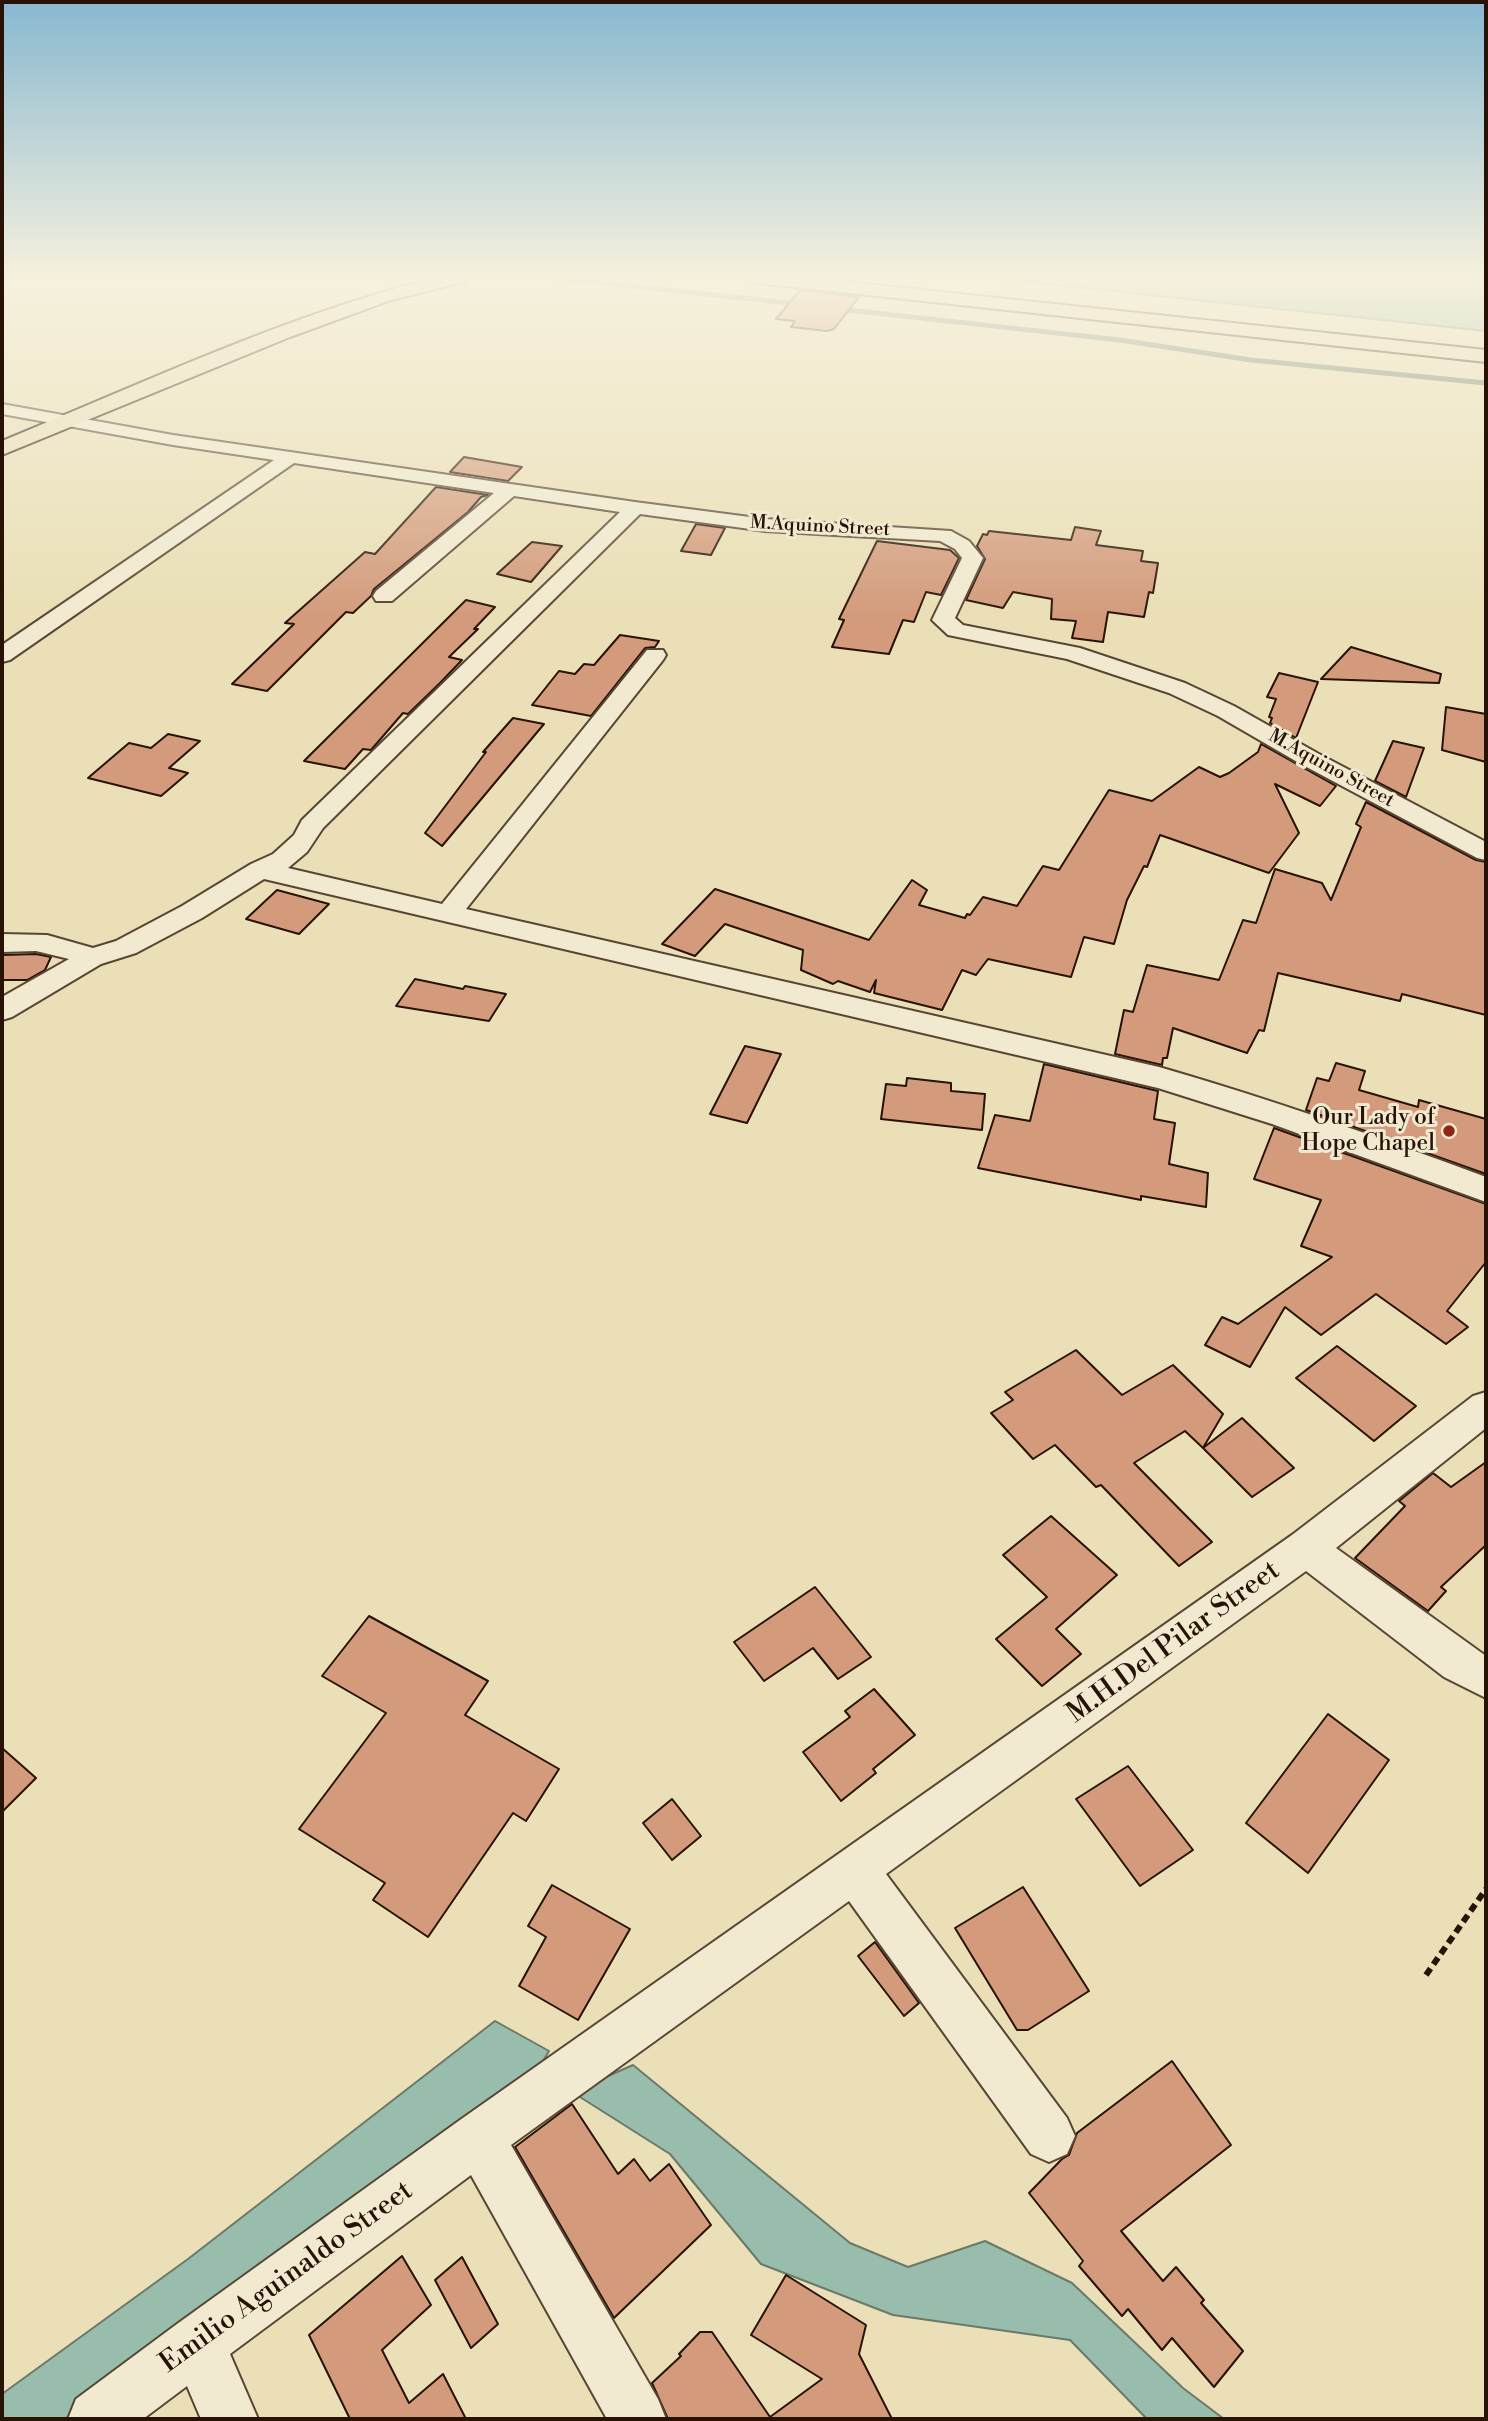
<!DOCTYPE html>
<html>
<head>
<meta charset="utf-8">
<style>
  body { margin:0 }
  #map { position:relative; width:1488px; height:2421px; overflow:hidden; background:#eadfb6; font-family:"Libre Bodoni",serif }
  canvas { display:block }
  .frame { position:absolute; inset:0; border:4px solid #281206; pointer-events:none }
</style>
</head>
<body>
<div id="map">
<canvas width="1488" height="2421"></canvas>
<div class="frame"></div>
</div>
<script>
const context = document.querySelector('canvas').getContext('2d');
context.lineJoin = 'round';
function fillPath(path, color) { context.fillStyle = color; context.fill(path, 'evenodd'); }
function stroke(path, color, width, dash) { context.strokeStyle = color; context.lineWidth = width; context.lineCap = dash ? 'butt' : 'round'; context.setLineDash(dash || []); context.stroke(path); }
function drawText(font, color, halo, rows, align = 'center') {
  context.font = font + ' "Libre Bodoni",serif'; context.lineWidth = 6; context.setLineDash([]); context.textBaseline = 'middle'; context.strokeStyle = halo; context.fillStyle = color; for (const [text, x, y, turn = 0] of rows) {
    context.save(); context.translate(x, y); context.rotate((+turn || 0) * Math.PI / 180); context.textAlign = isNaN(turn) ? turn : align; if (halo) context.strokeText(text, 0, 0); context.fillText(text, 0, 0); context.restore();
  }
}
const water = new Path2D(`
  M989 278H1486V331Z
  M495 2021 549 2051 536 2073 65 2419H2V2394L188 2259Z
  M633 2065 850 2243 908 2267 985 2241 1072 2283 1183 2388 1224 2419H1147L1070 2340 893 2315 761 2264 670 2154 572 2092Z`);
const stream = new Path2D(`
  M556 278 799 304
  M839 309 1120 340 1251 360 1486 383`);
const building = new Path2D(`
  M800 290 859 297 834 329 827 331 791 327 795 321 776 319Z
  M464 457 522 467 508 481 450 472Z
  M436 487 488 495 481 497 468 512 374 589 371 596 353 613 346 612 267 691 232 684 294 624 285 623 365 552 375 554Z
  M696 524 725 528 711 555 681 551Z
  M1075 527 1101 531 1096 545 1143 551 1141 561 1158 563 1153 593 1149 592 1144 617 1108 612 1103 642 1072 638 1076 621 1051 619 1052 599 1013 592 1003 608 966 600 985 559 977 546 983 534 987 535 989 531 1071 540Z
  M877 541 950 550 959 558 941 595 926 592 914 622 903 620 889 654 832 647 844 620 839 619Z
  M532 542 562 546 531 582 497 574Z
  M466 600 495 607 474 629H478L449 657 462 660 440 683 408 714 403 713 371 750 363 749 345 769 304 761Z
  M620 635 659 641 655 647 645 648 591 716 532 705 559 671 575 674 584 664 594 665Z
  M1351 647 1441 674 1439 683 1321 679Z
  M1279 673 1318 682 1296 738 1270 723 1272 718 1269 717 1276 699 1267 697Z
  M1446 707 1486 714V762L1442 750Z
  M513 718 544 724 442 846 425 833 486 752H483Z
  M168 734 200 741 169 768 188 773 161 796 88 778 129 743 151 748Z
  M1393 741 1424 748 1406 797 1375 781Z
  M1261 744 1336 786 1320 806 1275 784 1299 833 1269 873 1160 835 1147 867 1144 866 1127 900 1114 944 1084 937 1071 977 988 959 976 975 962 970 942 1010 874 993 876 980 870 992 838 981 833 984 801 970 803 950 725 924 695 956 662 944 715 889 869 940 912 880 927 890 919 905 965 918 967 914 970 915 983 897 1017 906 1043 866 1059 870 1109 790 1152 801 1199 767 1220 777 1229 773 1258 752Z
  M1366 802 1476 860 1486 862V1015L1402 994 1400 1001 1278 973 1264 1031 1259 1030 1247 1053 1173 1028 1167 1058H1163L1162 1065 1115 1054 1124 1010 1133 1012 1147 965 1219 980 1243 920 1256 923 1275 869 1322 883 1331 900 1361 827 1356 824Z
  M277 890 329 904 299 934 246 919Z
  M36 954 51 957 45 970 27 980H2V955Z
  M415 979 463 989 465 986 506 994 489 1021 396 1006Z
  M745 1046 781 1054 747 1123 710 1114Z
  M1336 1063 1365 1071 1359 1090 1418 1107 1419 1100 1486 1119V1174L1306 1110 1317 1078 1329 1081Z
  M1044 1064 1158 1091 1154 1119 1175 1123 1169 1164 1208 1173 1206 1207 1141 1196V1200L978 1168 995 1115 1030 1121Z
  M907 1078 951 1083V1091L985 1094 982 1130 881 1119 886 1084 906 1086Z
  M1274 1128 1486 1204V1262L1447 1311 1468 1327 1446 1344 1376 1294 1321 1335 1285 1307 1250 1367 1205 1345 1222 1317 1238 1324 1332 1257 1301 1246 1321 1200 1254 1179Z
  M1337 1346 1416 1406 1374 1441 1296 1378Z
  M1076 1350 1122 1395 1173 1365 1223 1414 1203 1448 1185 1431 1134 1463 1212 1542 1179 1566 1101 1485 1096 1487 1055 1445 1033 1459 991 1413 1013 1400 1005 1392Z
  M1242 1418 1294 1468 1252 1497 1203 1448Z
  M1486 1462V1545L1441 1587 1446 1591 1428 1611 1355 1558 1405 1506 1399 1501 1433 1473 1451 1487Z
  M1051 1516 1117 1575 1056 1629 1081 1654 1042 1686 996 1639 1047 1597 1003 1555Z
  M815 1587 871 1657 838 1679 813 1648 764 1681 734 1642Z
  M369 1616 488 1681 465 1715 559 1769 526 1821 513 1813 428 1937 373 1900 385 1883 299 1829 386 1713 322 1676Z
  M874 1689 915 1735 873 1769 876 1773 841 1801 803 1752 850 1717 845 1711Z
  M1328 1714 1389 1760 1308 1873 1246 1823Z
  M2 1748 36 1778 2 1812Z
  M1128 1766 1193 1850 1140 1886 1076 1799Z
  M672 1799 701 1836 672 1860 643 1823Z
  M552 1885 630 1929 578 2020 519 1986 546 1937 528 1926Z
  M1023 1887 1089 1991 1028 2030H1017L955 1928Z
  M875 1942 919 2003 904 2016 858 1956Z
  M1172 2061 1231 2145 1121 2231 1163 2281 1176 2267 1204 2300 1201 2303 1243 2351 1214 2387 1172 2338 1162 2350 1128 2309 1122 2316 1079 2266 1083 2261 1029 2193 1062 2159 1069 2155 1077 2133Z
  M572 2104 618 2174 634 2159 650 2181 669 2164 711 2225 614 2318 515 2147Z
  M402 2256 431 2305 382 2350 409 2403 443 2374 466 2419H350L309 2335Z
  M462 2257 498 2324 471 2348 435 2280Z
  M786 2275 866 2325 859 2354 892 2419H668L652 2383 681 2356 679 2354 700 2332H712L770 2417 822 2379 751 2335Z`);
const path = new Path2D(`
  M1426 1975 1486 1889`);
const minor = new Path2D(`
  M2 404 173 435 635 502 765 519 951 531 969 541 983 558 955 618 963 625 1080 648 1185 683 1234 706 1317 753 1486 842V860L1477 858 1299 763 1218 716 1169 693 1067 659 948 635 932 620 962 558 955 549 940 541 765 531 640 514 323 828 307 852 288 868 442 904 647 650H663L666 655 663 660 466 909 1159 1067C1270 1099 1378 1137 1486 1177V1202L1272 1124 1158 1088 264 879 202 918 136 953 101 964 12 1017 2 1020V997L69 959 36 951 2 952V934L47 935 93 948 116 941 182 906 251 864 273 854 294 835 302 820 620 512 514 496 392 601H376L373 596 376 591 494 493 294 463 10 660 2 662V645L274 460 173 445 2 414Z
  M1486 1392V1428L1336 1548 1486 1656V1698L1444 1677 1306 1571 886 1874 1067 2118 1075 2136 1067 2154 1049 2162 1031 2154 849 1901 511 2145 658 2399 666 2419H607L471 2175 230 2354 258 2419H201L187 2386 143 2419H68L76 2399 177 2324 460 2120 1292 1535 1473 1396Z`);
const highway = new Path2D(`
  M435 278H466L464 282 391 300 290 337 2 455V441C144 383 286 315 435 278Z
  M749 278H810L1486 350V362L757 283Z`);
const markers = [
  [1449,1131,7,"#8f2418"]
];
const farStreetnames = [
  ["M.Aquino Street",820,527,3],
  ["M.Aquino Street",1331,769,29]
];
const poiNames = [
  ["Our Lady of",1435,1118],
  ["Hope Chapel",1435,1144]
];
const nearStreetnames = [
  ["M.H.Del Pilar Street",1174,1643,-36],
  ["Emilio Aguinaldo Street",287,2278,-36]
];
fillPath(water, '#98bdad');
stroke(water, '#6b796a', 2);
stroke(stream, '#6b796a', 5);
fillPath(building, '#d39b7c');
stroke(building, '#281206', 2);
stroke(minor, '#584532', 4);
stroke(highway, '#281206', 4);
stroke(path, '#281206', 6, [8, 5]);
fillPath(minor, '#f1ead0');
fillPath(highway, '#eadfb6');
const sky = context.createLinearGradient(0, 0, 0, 617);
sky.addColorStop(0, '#88b8d0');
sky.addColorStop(0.45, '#f6f1de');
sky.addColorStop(1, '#f6f1de00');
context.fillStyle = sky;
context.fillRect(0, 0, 1488, 617);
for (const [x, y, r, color] of markers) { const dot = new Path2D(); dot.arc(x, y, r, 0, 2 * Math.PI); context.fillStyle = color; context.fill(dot); stroke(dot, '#f1ead0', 2.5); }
drawText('19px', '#281206', '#f1ead0', farStreetnames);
drawText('23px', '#281206', '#f1ead0', poiNames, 'right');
drawText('28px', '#281206', '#f1ead0', nearStreetnames);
</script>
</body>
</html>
